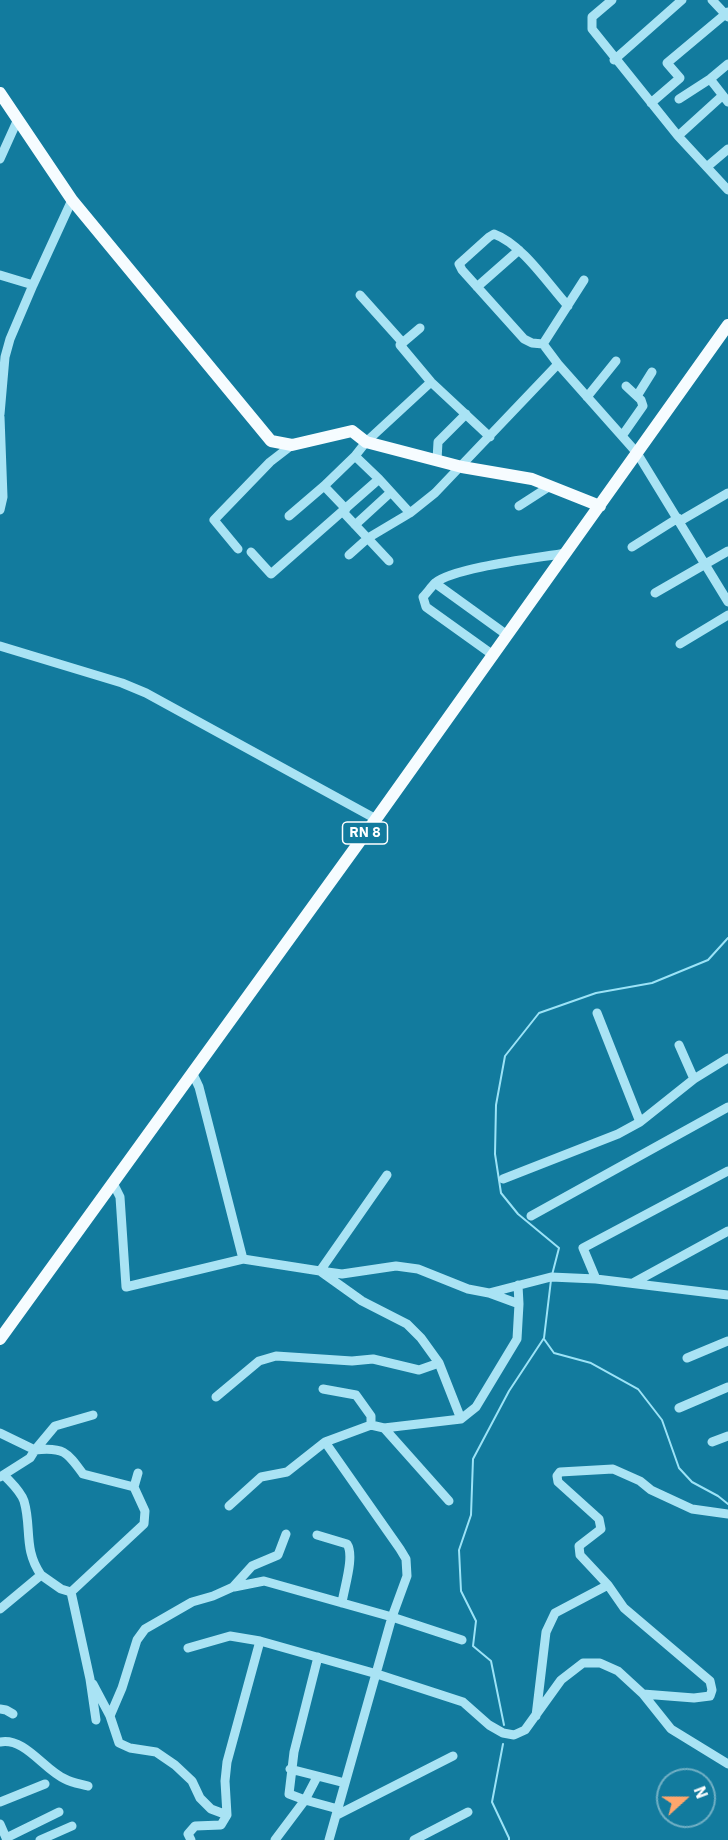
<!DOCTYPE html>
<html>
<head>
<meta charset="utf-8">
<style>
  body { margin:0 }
  #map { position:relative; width:728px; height:1840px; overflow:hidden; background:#127b9e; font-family:"IBM Plex Sans",sans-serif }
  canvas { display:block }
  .north { position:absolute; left:656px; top:1768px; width:60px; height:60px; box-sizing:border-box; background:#127b9e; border:2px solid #71b0c5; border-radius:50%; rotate:69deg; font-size:16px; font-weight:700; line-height:24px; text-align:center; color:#fff }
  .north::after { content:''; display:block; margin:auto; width:21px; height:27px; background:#ffa66c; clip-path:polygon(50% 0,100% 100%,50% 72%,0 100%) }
</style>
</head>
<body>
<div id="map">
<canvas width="728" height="1840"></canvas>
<div class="north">N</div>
</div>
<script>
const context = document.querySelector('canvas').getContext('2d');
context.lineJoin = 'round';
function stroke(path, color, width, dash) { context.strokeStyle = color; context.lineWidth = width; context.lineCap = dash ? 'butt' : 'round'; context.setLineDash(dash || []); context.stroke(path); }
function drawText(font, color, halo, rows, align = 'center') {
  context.font = font + ' "IBM Plex Sans",sans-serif'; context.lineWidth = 6; context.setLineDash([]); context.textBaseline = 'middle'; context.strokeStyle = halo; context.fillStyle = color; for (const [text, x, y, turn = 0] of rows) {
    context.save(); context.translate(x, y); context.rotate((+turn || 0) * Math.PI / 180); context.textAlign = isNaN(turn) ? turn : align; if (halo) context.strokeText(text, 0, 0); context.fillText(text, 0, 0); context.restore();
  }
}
const stream = new Path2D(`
  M552 1275 559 1248 518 1214 501 1193 495 1154 496 1105 505 1056 539 1013 596 993 652 983 708 960 728 938
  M544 1339 554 1353 591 1363 638 1389 662 1420 679 1468 692 1482 718 1496 728 1504
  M504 1725 491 1661 473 1646 476 1621 461 1591 459 1550 471 1515 473 1459 509 1391 544 1338 551 1280
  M503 1744 492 1802 509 1838V1840`);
const minor = new Path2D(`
  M612 0 592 17V29L678 136 728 190
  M712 0 728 17
  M614 60 682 0
  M710 79 728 102
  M679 99 710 79 728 64
  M651 103 680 78 667 63 728 12
  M678 136 722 96
  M0 159 18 119
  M708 166 728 149
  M0 275 33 285
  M477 287 519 250
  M360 295 403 343
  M420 328 400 345 431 382 490 437
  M543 344 584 280
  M558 364 543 344 532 343 524 339 462 270 459 264 489 237 494 234C522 244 548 284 568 306
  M637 396 652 372
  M587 397 616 361
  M0 414 5 357 10 339 33 285 72 200
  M0 417 3 497 0 510
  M622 436 643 406 641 400 626 386
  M355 456 379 479 410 513
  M437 460 438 442 466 414
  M324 486 346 509
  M519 506 550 486
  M343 512 389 561
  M289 516 324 486 355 456 366 442 431 382
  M680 521 728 493
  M355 525 391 492
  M632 547 678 518
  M238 549 214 520 270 462 292 445
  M251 552 271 574 379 479
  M349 555 368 538 410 513 435 493 558 364 637 453 728 602
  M435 583 507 635
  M655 593 728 551
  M680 644 728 615
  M0 646 122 683 146 693 376 819
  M493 655 426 607 423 597C427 593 431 587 435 583 455 567 538 558 566 553
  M597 1013 640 1122
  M679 1045 694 1079
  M192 1072 199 1087 243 1259
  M387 1175 320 1271 342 1274 396 1266 418 1269 468 1289 489 1293 551 1277 596 1279 728 1295
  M503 1179 618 1134 640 1122 694 1079 728 1058
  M113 1183 120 1197 126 1287 243 1259 320 1271 362 1301 407 1324 421 1338 439 1363 461 1419
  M531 1216 728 1107
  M596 1279 583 1248 728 1171
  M633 1283 728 1231
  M489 1293 519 1304
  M687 1358 728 1341
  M323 1389 356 1395 371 1416V1425L325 1442 400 1549 406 1559 407 1576 392 1617 329 1840
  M216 1397 259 1361 276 1356 352 1361 373 1359 419 1370 439 1363
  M679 1408 728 1387
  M371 1425 384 1428 461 1419 476 1407 517 1339 519 1304 518 1285
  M384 1428 449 1501
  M0 1433 35 1450 55 1426 93 1415
  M712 1442 728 1436
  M4 1475C11 1483 20 1490 24 1501 32 1528 23 1549 41 1575
  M0 1477 30 1458 35 1450C64 1447 67 1452 83 1474L134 1487
  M229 1506 261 1477 287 1472 325 1442
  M317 1535 347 1544C355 1556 344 1588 342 1603
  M234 1587 264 1581 392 1617 462 1640
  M0 1609 41 1575 61 1589 71 1592
  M188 1648 230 1636 260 1641 377 1674 463 1702 489 1725 503 1733 514 1735 525 1730 561 1680 583 1663H600L618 1671 643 1694 671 1729 728 1764
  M93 1684 110 1716 119 1743 130 1748 156 1752 175 1765 192 1781 200 1798 211 1809 227 1815
  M643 1694 694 1698 710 1696 712 1690 710 1681 624 1608 608 1585 580 1555 579 1546 601 1529 599 1519 558 1482 557 1476 560 1472 613 1469 640 1481 651 1490 692 1509 728 1514
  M0 1709 6 1710 13 1714
  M110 1716 122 1688 137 1640 145 1629 192 1602 213 1596 233 1587 252 1566 278 1555 286 1534
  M536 1716 546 1632 555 1613 608 1585
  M96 1720 90 1679 71 1592 144 1524 145 1511 134 1487 138 1473
  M0 1742C25 1737 44 1770 65 1779 72 1783 81 1784 88 1786
  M290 1769 345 1783
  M317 1777 305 1800 289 1794 294 1752 318 1657
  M0 1802 45 1784
  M337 1815 453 1756
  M0 1824 7 1840
  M6 1838 59 1812
  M40 1840 72 1826
  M191 1840 188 1834 195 1826 221 1825 227 1815 225 1781 227 1762 260 1641
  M275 1840 305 1800 338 1809
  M414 1840 468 1812`);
const major = new Path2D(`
  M0 93 72 200 271 441 292 445 352 431 366 442 462 467 532 479 600 506
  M0 1339 376 819 728 325`);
const shields = [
  [365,833,45]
];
const shieldNames = [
  ["RN 8",365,833]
];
stroke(stream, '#9be3f7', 2);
stroke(minor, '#a9e3f4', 9);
stroke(major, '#f6fcff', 12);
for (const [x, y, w] of shields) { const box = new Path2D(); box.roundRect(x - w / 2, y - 11, w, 22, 4.5); context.fillStyle = '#127b9e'; context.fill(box); stroke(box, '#fff', 1.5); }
drawText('bold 14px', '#fff', null, shieldNames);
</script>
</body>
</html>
